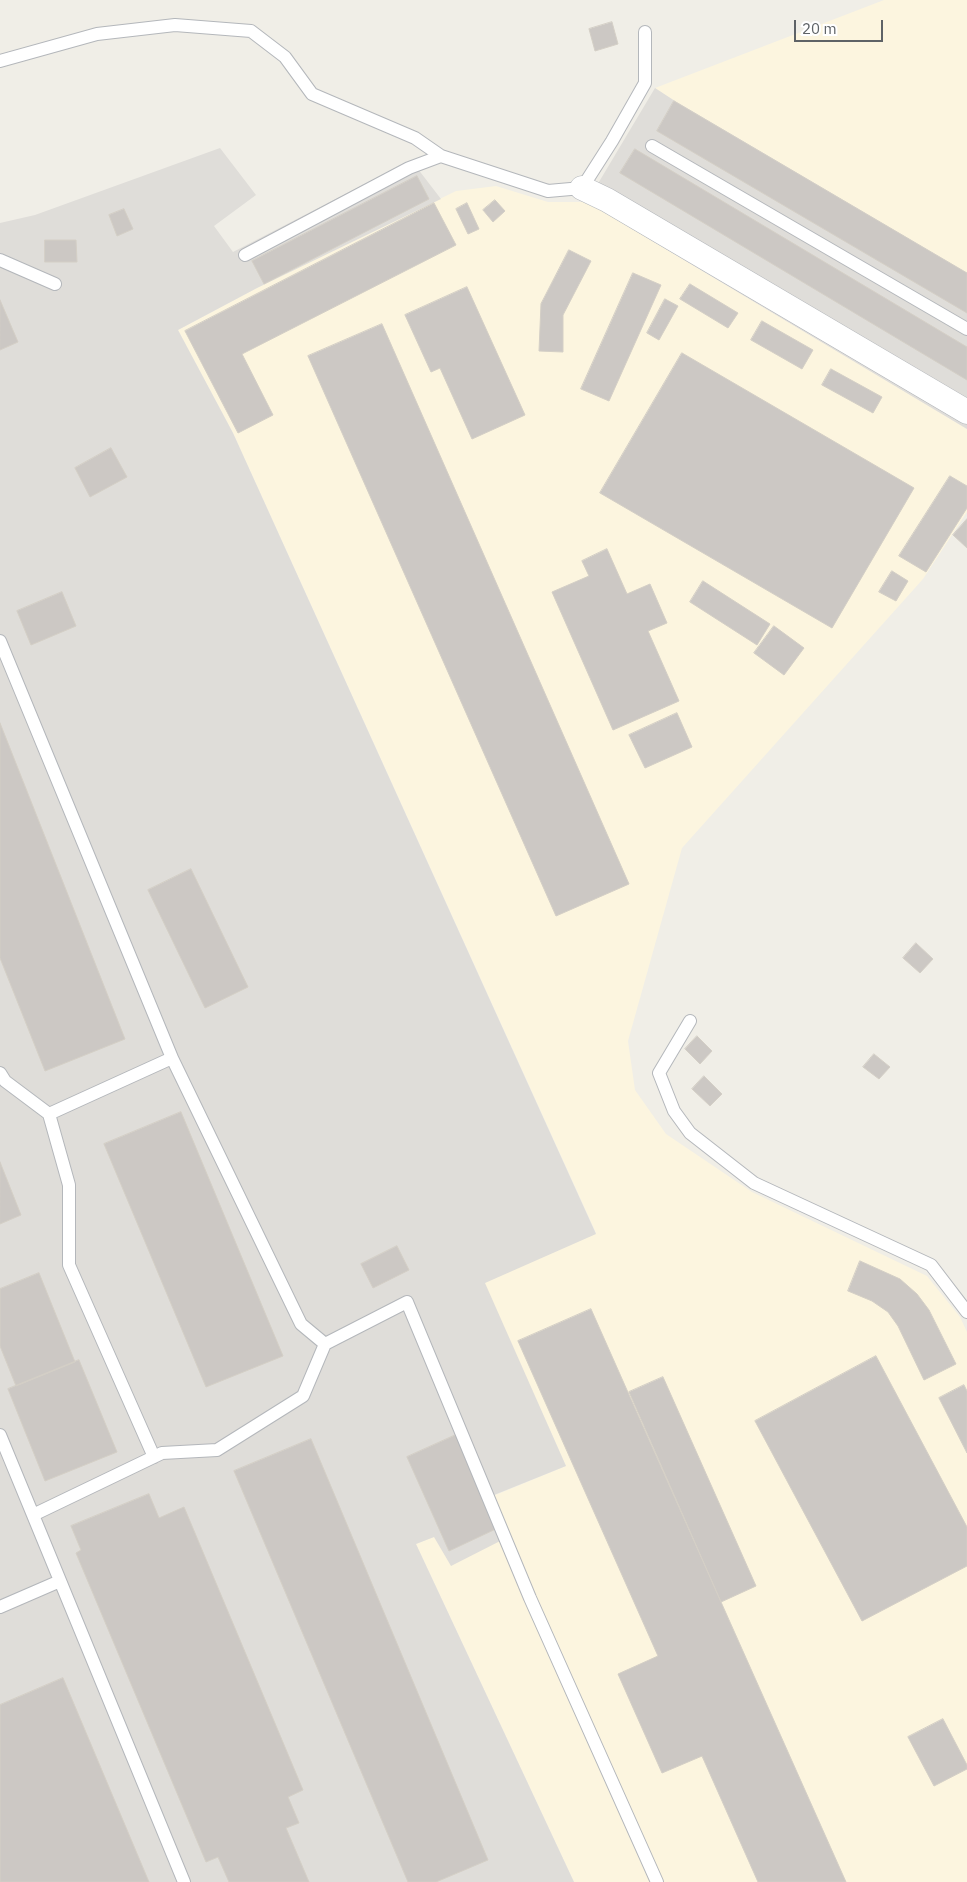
<!DOCTYPE html>
<html>
<head>
<meta charset="utf-8">
<style>
  body { margin:0 }
  #map { position:relative; width:967px; height:1882px; overflow:hidden; background:#f0eee7; font-family:"IBM Plex Sans",sans-serif }
  canvas { display:block }
  .scale { position:absolute; left:794px; top:20px; width:89px; height:22px; box-sizing:border-box; border:2px solid #5e6266; border-top:0; padding-left:6px; font-size:15px; line-height:18px; white-space:nowrap; color:#5e6266; -webkit-text-stroke:4px #fff; paint-order:stroke }
</style>
</head>
<body>
<div id="map">
<canvas width="967" height="1882"></canvas>
<div class="scale">20 m</div>
</div>
<script>
const context = document.querySelector('canvas').getContext('2d');
context.lineJoin = 'round';
function fillPath(path, color) { context.fillStyle = color; context.fill(path, 'evenodd'); }
function stroke(path, color, width, dash) { context.strokeStyle = color; context.lineWidth = width; context.lineCap = dash ? 'butt' : 'round'; context.setLineDash(dash || []); context.stroke(path); }
const commercial = new Path2D(`
  M884 0H967V273L674 101 655 88Z
  M496 186 548 202H587L967 429V512L923 579 682 848 628 1041 635 1090 666 1134 752 1192 927 1276 960 1317 967 1332V1882H574L416 1544 434 1537 493 1496 566 1466 484 1283 596 1233 233 433 178 330 257 288 456 191Z`);
const industrial = new Path2D(`
  M655 88 675 101 967 273V429L587 202Z
  M220 148 256 195 214 226 233 252 411 160 441 199 257 288 178 330 233 433 596 1234 485 1283 566 1466 494 1495 510 1536 451 1566 434 1537 416 1544 574 1882H0V223L35 215Z`);
const building = new Path2D(`
  M612 22 618 44 595 51 589 29Z
  M674 101 967 273V313L657 131Z
  M635 149 967 347V380L620 173Z
  M417 176 429 199 264 284 252 261Z
  M495 200 505 211 493 222 483 210Z
  M434 203 456 245 242 354 273 415 238 433 185 331Z
  M467 203 479 229 468 234 456 209Z
  M124 209 133 229 117 236 109 215Z
  M45 240H76L77 262H45Z
  M569 250 591 261 563 315V352L539 351 541 304Z
  M633 273 661 285 609 401 581 389Z
  M690 284 738 313 728 328 680 299Z
  M467 287 525 415 472 439 440 368 431 372 405 315Z
  M665 299 678 306 659 340 647 333Z
  M0 300 18 342 0 350Z
  M762 321 813 350 802 369 751 340Z
  M382 324 629 884 556 916 308 356Z
  M682 353 914 488 832 628 600 493Z
  M831 369 882 397 873 413 822 385Z
  M111 448 127 477 90 497 75 468Z
  M950 476 967 486V508L926 572 899 556Z
  M967 519V548L953 535Z
  M607 549 627 594 650 584 667 623 648 631 679 701 613 730 552 592 589 576 582 561Z
  M892 571 908 581 896 601 879 592Z
  M703 581 770 624 757 645 690 602Z
  M62 592 76 626 31 645 17 611Z
  M774 626 804 648 784 675 754 653Z
  M677 713 692 747 645 768 629 735Z
  M0 723 125 1039 45 1071 0 958Z
  M191 869 248 987 205 1008 148 890Z
  M916 943 933 959 920 973 903 958Z
  M697 1036 712 1051 700 1064 685 1049Z
  M874 1054 890 1067 879 1079 863 1067Z
  M704 1076 722 1094 710 1106 692 1089Z
  M181 1112 283 1356 206 1387 104 1144Z
  M0 1162 21 1215 0 1224Z
  M397 1246 409 1270 373 1288 361 1264Z
  M860 1261 900 1279 917 1294 929 1310 956 1364 924 1380 898 1326 888 1312 872 1301 848 1291Z
  M39 1273 75 1362 16 1386 0 1346V1289Z
  M591 1309 721 1602 846 1882H758L702 1756 662 1773 618 1674 658 1656 518 1341Z
  M876 1356 967 1527V1566L862 1621 755 1421Z
  M79 1360 117 1452 45 1481 8 1389Z
  M663 1377 756 1586 721 1602 629 1392Z
  M964 1385 967 1391V1453L939 1398Z
  M458 1434 500 1527 449 1551 407 1457Z
  M311 1439 488 1860 436 1882H408L234 1471Z
  M149 1494 159 1518 184 1507 303 1790 288 1797 299 1823 286 1828 309 1882H229L218 1857 206 1862 76 1553 81 1550 71 1526Z
  M63 1678 149 1882H0V1705Z
  M943 1719 967 1765V1769L934 1786 908 1737Z`);
const lane = new Path2D(`
  M0 61 97 34 175 25 251 31 285 57 312 94 415 138 441 156 548 191 582 188 612 141 645 83V32
  M652 146 967 329
  M245 255 409 168 441 156
  M0 260 55 284
  M0 641 172 1058 49 1114
  M690 1021 659 1073 674 1111 690 1133 754 1183 931 1265 967 1312
  M172 1058 301 1324 325 1344
  M0 1073 5 1081 49 1114 69 1185V1265L154 1457
  M0 1435 33 1515
  M0 1607 60 1581
  M184 1882 33 1515 162 1453 217 1450 303 1396 325 1344 407 1302 530 1598 657 1882`);
const street = new Path2D(`
  M582 188 607 200 967 412`);
fillPath(commercial, '#fcf5df');
fillPath(industrial, '#dfddd9');
fillPath(building, '#ccc8c4');
stroke(building, '#d4cfc6', 1);
stroke(lane, '#b4b7bb', 14);
stroke(street, '#b4b7bb', 25);
stroke(lane, '#fff', 12);
stroke(street, '#fff', 24);
</script>
</body>
</html>
